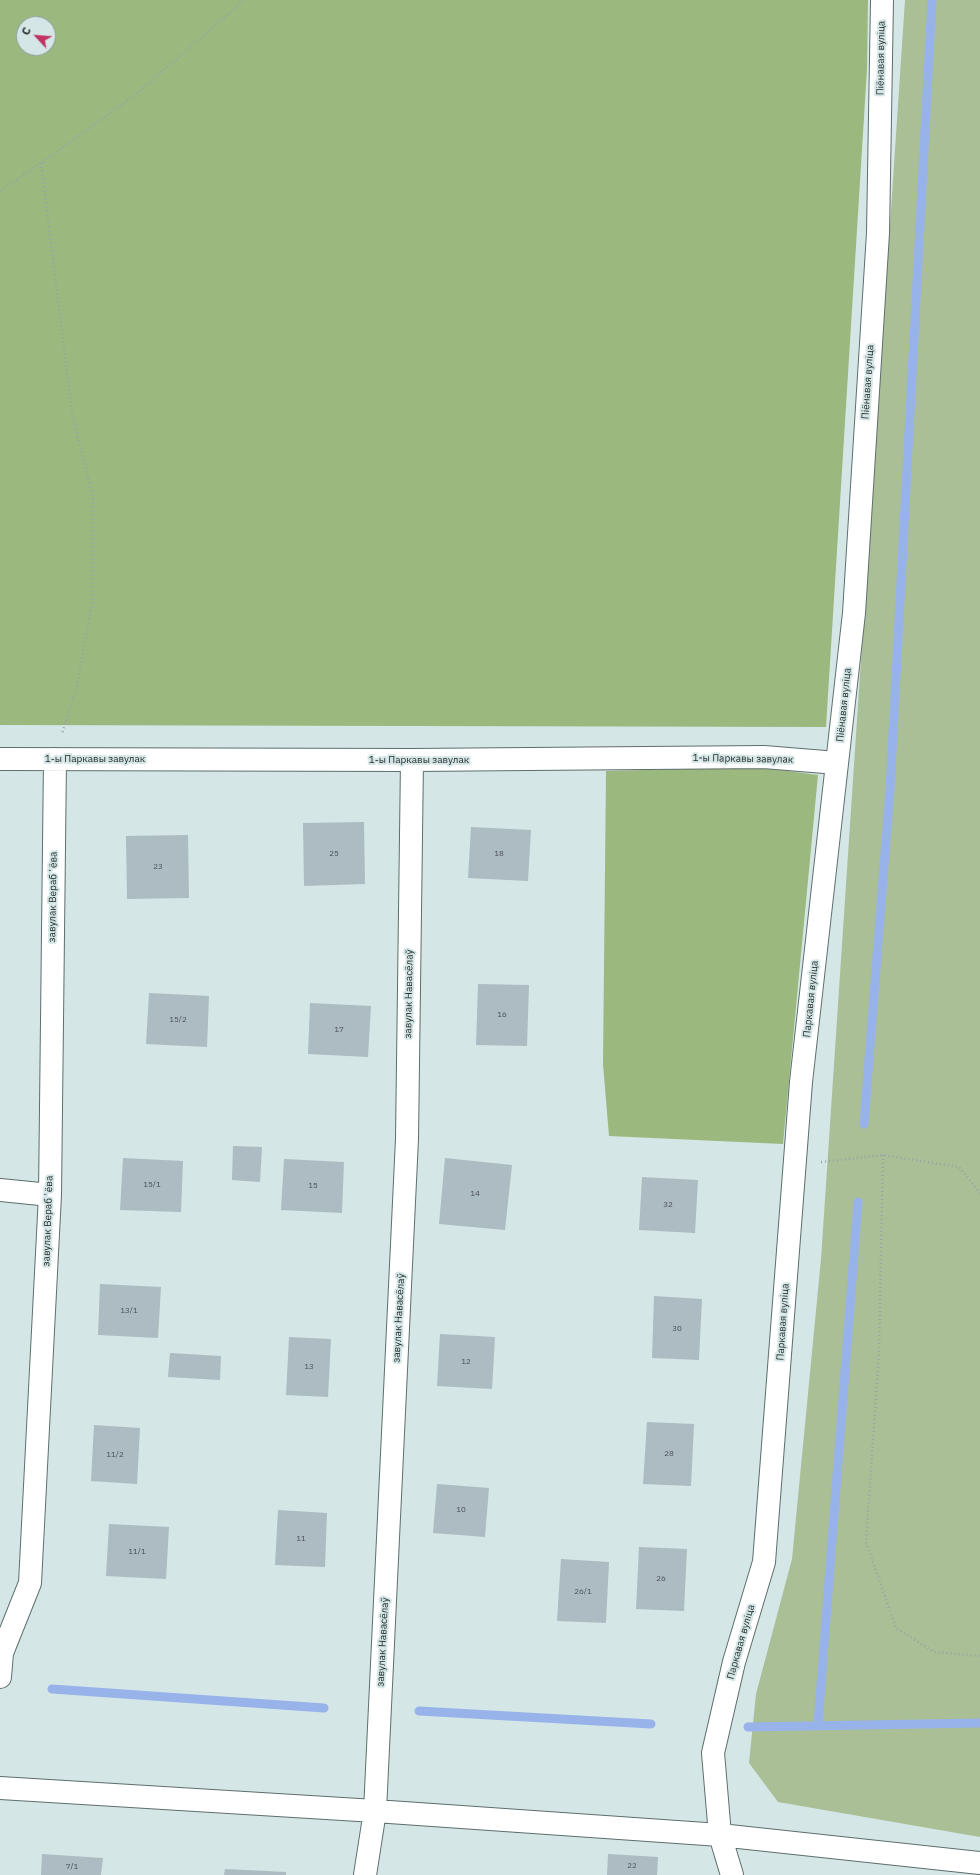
<!DOCTYPE html>
<html>
<head>
<meta charset="utf-8">
<style>
  body { margin:0 }
  #map { position:relative; width:980px; height:1875px; overflow:hidden; background:#d4e6e6; font-family:"IBM Plex Sans",sans-serif }
  canvas { display:block }
  .north { position:absolute; left:16px; top:16px; width:40px; height:40px; box-sizing:border-box; background:#d4e6e6; border:1px solid #8f9c9c; border-radius:50%; rotate:296deg; font-size:11px; font-weight:700; line-height:16px; text-align:center; color:#272d2d }
  .north::after { content:''; display:block; margin:auto; width:14px; height:18px; background:#c13464; clip-path:polygon(50% 0,100% 100%,50% 72%,0 100%) }
</style>
</head>
<body>
<div id="map">
<canvas width="980" height="1875"></canvas>
<div class="north">С</div>
</div>
<script>
const context = document.querySelector('canvas').getContext('2d');
context.lineJoin = 'round';
function fillPath(path, color) { context.fillStyle = color; context.fill(path, 'evenodd'); }
function stroke(path, color, width, dash) { context.strokeStyle = color; context.lineWidth = width; context.lineCap = dash ? 'butt' : 'round'; context.setLineDash(dash || []); context.stroke(path); }
function drawText(font, color, halo, rows, align = 'center') {
  context.font = font + ' "IBM Plex Sans",sans-serif'; context.lineWidth = 4; context.setLineDash([]); context.textBaseline = 'middle'; context.strokeStyle = halo; context.fillStyle = color; for (const [text, x, y, turn = 0] of rows) {
    context.save(); context.translate(x, y); context.rotate((+turn || 0) * Math.PI / 180); context.textAlign = isNaN(turn) ? turn : align; if (halo) context.strokeText(text, 0, 0); context.fillText(text, 0, 0); context.restore();
  }
}
const green = new Path2D(`
  M905 0H980V1837L778 1802 749 1763 756 1694 792 1559 821 1259Z`);
const forest = new Path2D(`
  M0 0H868L867 69 826 727 0 725ZM24 24H48V48H24Z
  M758 767 818 775 783 1144 609 1136 603 1064 606 771Z`);
const stream = new Path2D(`
  M864 1124 890 789 932 0
  M52 1689 324 1708
  M419 1711 651 1724
  M818 1724 858 1202
  M748 1727 980 1723`);
const building = new Path2D(`
  M364 822 365 884 304 886 303 823Z
  M471 827 531 830 528 881 468 878Z
  M188 835 189 898 127 899 126 836Z
  M478 984 529 985 527 1046 476 1045Z
  M149 993 209 996 207 1047 146 1044Z
  M310 1003 371 1006 368 1057 308 1054Z
  M233 1146 262 1147 260 1182 232 1180Z
  M123 1158 183 1161 181 1212 120 1210Z
  M445 1158 512 1165 505 1230 439 1224Z
  M284 1159 344 1162 342 1213 281 1210Z
  M642 1177 698 1180 695 1233 639 1230Z
  M100 1284 161 1287 158 1338 98 1335Z
  M654 1296 702 1299 699 1360 652 1358Z
  M440 1334 495 1337 492 1389 437 1386Z
  M289 1337 331 1339 328 1397 286 1395Z
  M170 1353 221 1356 220 1380 168 1377Z
  M647 1422 694 1424 691 1486 643 1484Z
  M94 1425 140 1428 137 1484 91 1481Z
  M437 1484 489 1488 485 1537 433 1533Z
  M278 1510 327 1513 325 1567 275 1565Z
  M109 1524 169 1527 166 1579 106 1576Z
  M639 1547 687 1549 684 1611 636 1609Z
  M561 1559 609 1562 606 1623 557 1621Z
  M42 1854 103 1858 101 1875H41Z
  M608 1854 658 1857 657 1875H607Z
  M225 1869 286 1872V1875H224Z`);
const path = new Path2D(`
  M41 163 72 413 93 499 92 604 77 685 62 734
  M0 191 41 163 135 95 244 0
  M883 1155 879 1352 866 1542 896 1628 934 1652 980 1656
  M821 1162 883 1155 959 1167 980 1193`);
const minor = new Path2D(`
  M0 759 412 760 764 757 837 763
  M0 1190 50 1195
  M0 1677 2 1653 30 1583 50 1195 55 759
  M0 1788 375 1811 720 1835 980 1863
  M365 1875 375 1811 407 1139 412 760
  M732 1875 720 1835 713 1753 734 1662 764 1562 801 1082 854 613 878 233 882 0`);
const numberNames = [
  ["25",334,854],
  ["18",499,854],
  ["23",158,867],
  ["16",502,1015],
  ["15/2",178,1020],
  ["17",339,1030],
  ["15/1",152,1185],
  ["15",313,1186],
  ["14",475,1194],
  ["32",668,1205],
  ["13/1",129,1311],
  ["30",677,1329],
  ["12",466,1362],
  ["13",309,1367],
  ["28",669,1454],
  ["11/2",115,1455],
  ["10",461,1510],
  ["11",301,1539],
  ["11/1",137,1552],
  ["26",661,1579],
  ["26/1",583,1592],
  ["22",632,1866],
  ["7/1",72,1867]
];
const streetNames = [
  ["Піёнавая вуліца",881,58,-89],
  ["Піёнавая вуліца",868,382,-86],
  ["Піёнавая вуліца",844,705,-84],
  ["1-ы Паркавы завулак",95,759],
  ["1-ы Паркавы завулак",743,759,1],
  ["1-ы Паркавы завулак",419,760],
  ["завулак Верабʼёва",53,897,-89],
  ["завулак Навасёлаў",409,994,-89],
  ["Паркавая вуліца",811,999,-84],
  ["завулак Верабʼёва",48,1221,-88],
  ["завулак Навасёлаў",399,1318,-87],
  ["Паркавая вуліца",783,1322,-86],
  ["завулак Навасёлаў",383,1642,-87],
  ["Паркавая вуліца",741,1642,-74]
];
fillPath(green, '#aabf96');
fillPath(forest, '#9bb87f');
stroke(stream, '#98b3ea', 9);
fillPath(building, '#adbbc3');
stroke(minor, '#5e6e6e', 24);
stroke(path, '#97a5a5', 2.5, [1, 3]);
stroke(minor, '#fff', 22);
drawText('8px', '#485052', null, numberNames);
drawText('10px', '#272d2d', '#d4e6e6', streetNames);
</script>
</body>
</html>
